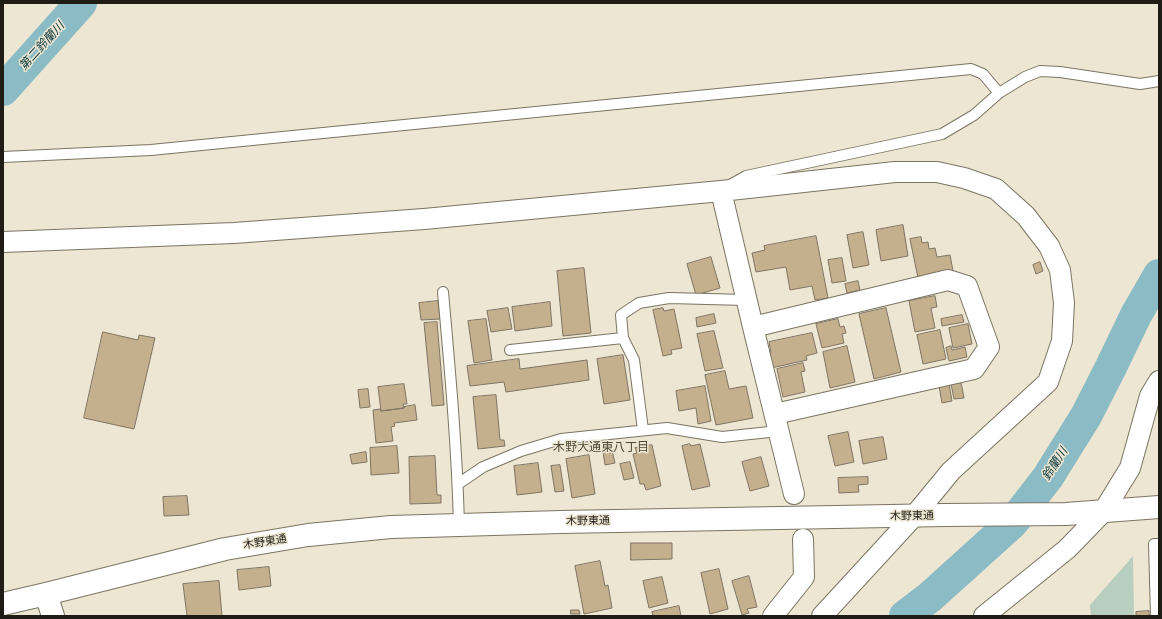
<!DOCTYPE html>
<html>
<head>
<meta charset="utf-8">
<style>
  body { margin:0 }
  #map { position:relative; width:1162px; height:619px; overflow:hidden; background:#ede6d2; font-family:"Work Sans",sans-serif }
  canvas { display:block }
  .frame { position:absolute; inset:0; border:4px solid #1f1c15; pointer-events:none }
</style>
</head>
<body>
<div id="map">
<canvas width="1162" height="619"></canvas>
<div class="frame"></div>
</div>
<script>
const context = document.querySelector('canvas').getContext('2d');
context.lineJoin = 'round';
function fillPath(path, color) { context.fillStyle = color; context.fill(path, 'evenodd'); }
function stroke(path, color, width, dash) { context.strokeStyle = color; context.lineWidth = width; context.lineCap = dash ? 'butt' : 'round'; context.setLineDash(dash || []); context.stroke(path); }
function drawText(font, color, halo, rows, align = 'center') {
  context.font = font + ' "Work Sans","Noto Sans JP",sans-serif'; context.lineWidth = 3; context.setLineDash([]); context.textBaseline = 'middle'; context.strokeStyle = halo; context.fillStyle = color; for (const [text, x, y, turn = 0] of rows) {
    context.save(); context.translate(x, y); context.rotate((+turn || 0) * Math.PI / 180); context.textAlign = isNaN(turn) ? turn : align; if (halo) context.strokeText(text, 0, 0); context.fillText(text, 0, 0); context.restore();
  }
}
const green = new Path2D(`
  M1133 556 1134 616H1091L1090 605Z`);
const river = new Path2D(`
  M3 90 81 3
  M905 616 930 597 1012 523 1017 517 1048 477 1086 416 1111 367 1136 315 1159 275`);
const building = new Path2D(`
  M903 225 908 256 881 261 876 230Z
  M863 232 869 265 853 268 847 235Z
  M816 236 828 298 815 300 812 286 790 290 786 267 756 272 752 253 765 250 764 246Z
  M921 237 922 243 928 242 929 249 935 248 937 257 950 255 953 271 918 278 910 239Z
  M711 257 720 288 696 295 687 264Z
  M842 258 846 281 832 283 828 260Z
  M1040 262 1043 271 1036 274 1033 265Z
  M584 268 591 333 563 336 557 271Z
  M858 281 860 290 847 293 845 284Z
  M935 296 937 307 931 308 935 328 915 332 909 301Z
  M438 301 440 319 421 320 419 303Z
  M550 302 552 326 515 331 512 307Z
  M508 308 512 329 491 332 487 311Z
  M663 308 664 311 674 309 682 348 671 350 672 354 663 356 653 310Z
  M886 308 901 372 874 379 859 314Z
  M714 314 716 323 697 327 696 318Z
  M962 315 964 322 942 326 941 319Z
  M486 319 492 360 474 363 468 321Z
  M838 319 840 327 844 326 846 333 842 334 844 343 822 348 816 324Z
  M437 322 444 405 432 406 424 323Z
  M968 324 972 344 953 348 949 328Z
  M940 330 946 359 923 364 917 335Z
  M714 331 723 368 705 371 697 334Z
  M103 332 138 340 139 335 155 338 134 429 84 418Z
  M812 333 817 353 806 356 807 360 771 368 768 354 771 353 769 342Z
  M847 346 855 382 830 388 823 352Z
  M951 346 952 350 965 347 967 357 949 361 946 348Z
  M623 355 630 400 604 404 597 359Z
  M519 359 520 369 587 360 589 380 506 392 504 382 470 386 467 366Z
  M803 363 805 371 801 372 805 392 783 397 777 369Z
  M725 371 729 389 746 386 753 418 716 425 705 375Z
  M961 382 964 398 954 399 951 384Z
  M404 384 407 404H403L404 408 381 411 378 387Z
  M949 384 952 401 942 403 939 386Z
  M705 386 711 421 698 424 696 408 679 411 676 391Z
  M368 389 370 407 360 408 358 390Z
  M496 395 500 440H504L505 446 478 449 473 397Z
  M415 405 417 420 394 423 395 426 391 427 393 441 376 443 373 410 380 409 381 411 404 408V407Z
  M848 432 854 462 835 466 828 436Z
  M883 437 887 459 863 464 859 441Z
  M690 444 691 446 700 444 710 486 692 490 682 446Z
  M652 445 661 486 646 490 644 484H640L633 454 637 453 635 448Z
  M397 446 399 473 371 475 370 448Z
  M612 450 615 463 605 465 603 452Z
  M366 452 367 462 352 464 350 455Z
  M589 455 595 494 572 498 566 459Z
  M435 456 437 495H441V503L410 504 409 457Z
  M761 457 769 486 750 491 742 462Z
  M630 462 634 478 624 480 620 464Z
  M538 463 542 492 517 495 514 466Z
  M560 465 564 491 555 492 551 466Z
  M868 477V484L858 485 859 492 839 493 838 478Z
  M187 496 189 515 164 516 163 497Z
  M631 543H672V559L631 560Z
  M600 561 605 586 608 585 612 608 584 614 575 566Z
  M269 567 271 586 239 590 237 570Z
  M719 569 728 609 710 614 701 573Z
  M749 576 757 607 747 609 749 613 742 615 732 581Z
  M662 577 668 603 649 608 643 581Z
  M219 581 222 616H187L183 584Z
  M679 606 681 616H653L652 612Z
  M571 610H579L580 614H571Z
  M1149 611V616H1136V612Z`);
const service = new Path2D(`
  M3 157 151 150 971 69 983 74 999 93
  M730 185 746 176 942 134 974 115 999 93 1025 77 1040 71 1060 72 1140 84 1159 81
  M443 292C450 370 457 447 459 525
  M510 350 623 338
  M643 430 634 360 623 338 621 315 639 303 669 298 746 300
  M458 484 483 467 521 451 561 439 667 428 722 437 779 431
  M1156 616 1154 544H1159`);
const minor = new Path2D(`
  M721 191 753 327 794 494
  M3 242 234 233 424 219 721 191 895 172H937L964 178 996 189 1026 216 1049 246 1060 270 1064 303 1062 341 1048 382 951 471 914 516 822 616
  M753 327 948 280 967 286 989 347 974 369 775 414
  M773 616 804 577 803 539
  M984 616 1067 549 1103 512 1130 468 1150 396 1159 381`);
const tertiary = new Path2D(`
  M46 594 53 616
  M3 604 46 594 225 549 308 535 391 527 561 522 945 515 1066 514 1159 507`);
const streetNames = [
  ["木野東通",912,516,-1],
  ["木野東通",588,521,-1],
  ["木野東通",265,542,-9]
];
const waterNames = [
  ["第二鈴蘭川",42,46,-48],
  ["鈴蘭川",1055,464,-57]
];
const neighbourhoodNames = [
  ["木野大通東八丁目",601,447]
];
fillPath(green, '#b8cebe');
stroke(river, '#8bbbc4', 32);
fillPath(building, '#c5b08e');
stroke(building, '#7f7464', 1);
stroke(service, '#7a7462', 12);
stroke(minor, '#7a7462', 22);
stroke(tertiary, '#7a7462', 24);
stroke(service, '#fff', 10);
stroke(minor, '#fff', 20);
stroke(tertiary, '#fff', 22);
drawText('11px', '#1f1c15', '#ede6d2', streetNames);
drawText('italic 12px', '#04343b', '#ede6d2', waterNames);
drawText('12px', '#4e4837', '#ede6d2', neighbourhoodNames);
</script>
</body>
</html>
